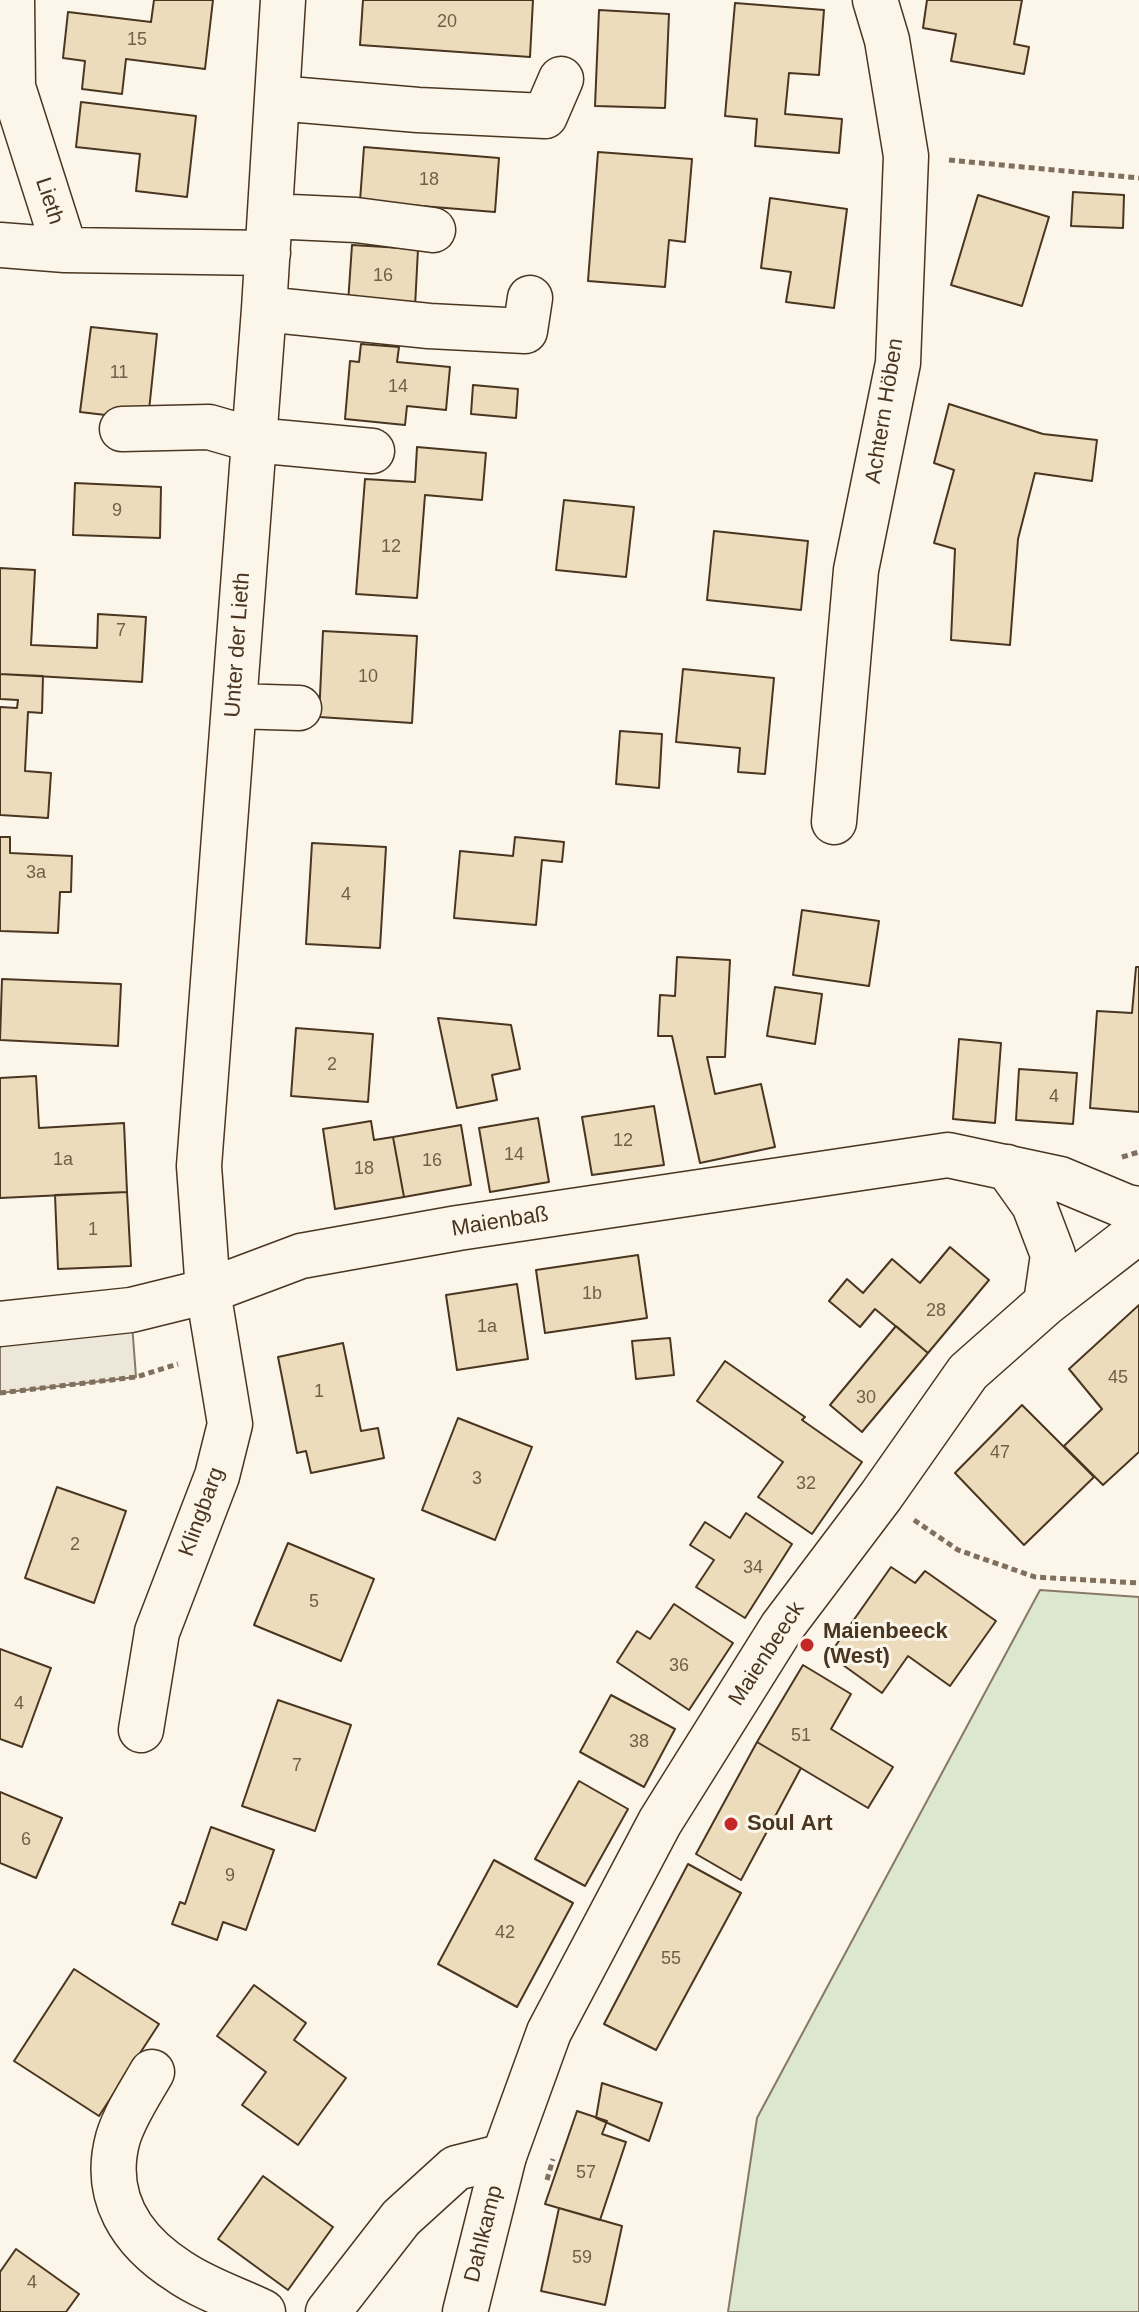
<!DOCTYPE html>
<html>
<head>
<meta charset="utf-8">
<style>
  body { margin:0 }
  canvas { display:block; background:#fbf6e9 }
</style>
</head>
<body>
<canvas width="1139" height="2312"></canvas>
<script>
const context = document.querySelector('canvas').getContext('2d');
context.lineJoin = 'round';
function fillPath(path, color) { context.fillStyle = color; context.fill(path, 'evenodd'); }
function stroke(path, color, width, dash) { context.strokeStyle = color; context.lineWidth = width; context.lineCap = dash ? 'butt' : 'round'; context.setLineDash(dash || []); context.stroke(path); }
function drawText(font, color, halo, rows, align = 'center') {
  context.font = font + ' Helvetica,sans-serif'; context.lineWidth = 6; context.setLineDash([]); context.textBaseline = 'middle'; context.strokeStyle = halo; context.fillStyle = color; for (const [text, x, y, turn = 0] of rows) {
    context.save(); context.translate(x, y); context.rotate((+turn || 0) * Math.PI / 180); context.textAlign = isNaN(turn) ? turn : align; if (halo) context.strokeText(text, 0, 0); context.fillText(text, 0, 0); context.restore();
  }
}
const green = new Path2D(`
  M1040 1590 1139 1597V2312H728L757 2118Z`);
const parking = new Path2D(`
  M131 1310 136 1377 0 1393V1324Z`);
const building = new Path2D(`
  M154 0H213L205 69 126 59 122 94 82 89 85 61 63 58 68 12 151 22Z
  M363 0H533L530 57 360 45Z
  M927 0H1022L1014 44 1029 47 1024 74 951 61 956 34 923 28Z
  M735 3 824 10 819 75 789 73 785 114 842 119 839 153 755 146 757 119 725 116Z
  M599 10 669 14 665 108 595 106Z
  M81 102 196 116 187 197 136 191 140 154 76 147Z
  M364 147 499 158 495 212 360 201Z
  M598 152 692 159 685 242 669 240 665 287 588 281Z
  M1073 192 1124 195 1123 228 1071 226Z
  M978 195 1049 217 1022 306 951 285Z
  M770 198 847 209 834 308 786 302 791 272 761 268Z
  M352 245 418 249 415 307 348 303Z
  M91 327 157 334 148 420 80 412Z
  M361 344 399 347 397 362 450 367 446 410 407 406 405 425 345 419 350 361 359 362Z
  M473 385 518 389 516 418 471 414Z
  M949 404 1043 434 1097 440 1092 481 1035 473 1018 539 1010 645 951 640 955 549 934 543 954 470 934 463Z
  M417 447 486 453 482 500 425 495 417 598 356 594 365 479 415 482Z
  M75 483 161 487 160 538 73 535Z
  M564 500 634 507 626 577 556 570Z
  M714 531 808 541 801 610 707 600Z
  M0 568 35 570 31 645 97 648 98 614 146 617 142 682 0 674Z
  M323 631 417 636 412 723 319 717Z
  M683 669 774 678 765 774 738 772 740 748 676 742Z
  M0 674 43 676 42 713 28 712 25 771 51 773 48 818 0 815V707L17 708 18 700 0 699Z
  M620 731 662 734 659 788 616 784Z
  M0 837H10V853L72 856 71 892H60L58 933 0 931Z
  M515 837 564 842 562 862 542 860 536 925 454 918 460 851 513 856Z
  M312 843 386 847 380 948 306 944Z
  M802 910 879 921 869 986 793 975Z
  M677 957 730 960 725 1057H707L715 1094 761 1084 775 1147 700 1163 672 1036H658L660 995 675 996Z
  M1136 967H1139V1112L1090 1108 1097 1011 1132 1013Z
  M2 979 121 984 118 1046 0 1040Z
  M775 987 822 994 815 1044 767 1036Z
  M438 1018 511 1025 520 1069 492 1075 497 1100 457 1108Z
  M296 1028 373 1034 368 1102 291 1096Z
  M959 1039 1001 1043 995 1123 953 1119Z
  M1019 1069 1077 1073 1073 1124 1016 1120Z
  M36 1076 39 1128 124 1123 127 1192 0 1198V1078Z
  M654 1106 664 1165 592 1175 582 1117Z
  M538 1118 549 1182 490 1192 479 1128Z
  M371 1121 374 1140 393 1137 404 1197 335 1209 323 1129Z
  M461 1125 471 1185 404 1197 393 1137Z
  M127 1192 131 1266 58 1269 55 1195Z
  M950 1247 989 1280 928 1353 875 1309 860 1327 829 1301 847 1279 863 1293 892 1259 920 1283Z
  M638 1255 647 1318 545 1333 536 1270Z
  M517 1284 528 1359 457 1370 446 1295Z
  M1139 1305V1452L1103 1485 1064 1446 1102 1409 1069 1369Z
  M896 1326 928 1353 862 1432 830 1405Z
  M670 1338 674 1375 636 1379 632 1341Z
  M343 1343 361 1431 378 1428 384 1458 311 1473 306 1451 297 1453 278 1357Z
  M725 1361 805 1417 802 1420 862 1462 812 1534 758 1497 783 1462 697 1401Z
  M1022 1405 1094 1477 1024 1545 955 1473Z
  M458 1418 532 1447 495 1540 422 1510Z
  M57 1487 126 1511 94 1603 25 1578Z
  M746 1513 792 1544 745 1618 696 1587 714 1560 690 1545 705 1522 730 1538Z
  M288 1543 374 1579 341 1661 254 1625Z
  M891 1567 915 1583 925 1571 996 1621 950 1686 908 1656 882 1693 829 1655Z
  M674 1604 733 1643 689 1710 617 1662 637 1631 650 1639Z
  M0 1649 51 1668 22 1747 0 1739Z
  M803 1665 851 1694 831 1729 893 1767 868 1808 757 1742Z
  M611 1695 675 1729 644 1787 580 1752Z
  M278 1700 351 1725 315 1831 242 1806Z
  M757 1742 801 1768 741 1880 696 1854Z
  M579 1781 628 1809 585 1886 535 1859Z
  M0 1792 62 1818 36 1878 0 1863Z
  M211 1827 274 1850 246 1930 223 1922 217 1940 172 1924 180 1902 185 1904Z
  M494 1860 573 1903 517 2007 438 1964Z
  M688 1864 741 1893 656 2050 604 2024Z
  M74 1969 159 2024 99 2116 14 2061Z
  M254 1985 306 2023 294 2040 346 2078 298 2145 242 2105 266 2072 217 2036Z
  M602 2083 662 2103 649 2141 596 2118Z
  M577 2111 607 2121 602 2134 626 2142 600 2220 545 2204Z
  M263 2176 333 2227 288 2290 218 2239Z
  M559 2208 622 2226 605 2305 541 2291Z
  M16 2249 79 2294 66 2312H0V2272Z`);
const path = new Path2D(`
  M949 160 1139 178
  M1122 1157 1139 1152
  M0 1393 136 1377 178 1364
  M914 1520 958 1550 1035 1577 1139 1583
  M547 2180 553 2159`);
const minor = new Path2D(`
  M12 0 13 87 65 250
  M277 98 418 110 545 116 561 79
  M270 216 356 220 433 230
  M0 245 65 250 268 253
  M264 309 429 326 525 331 530 298
  M122 429 209 427 254 440 372 451
  M234 706 299 708
  M834 822 856 570 898 363 906 156 887 40 875 0
  M1007 1167 1034 1205 1053 1255 1046 1303
  M0 1324 131 1310 208 1291 301 1256 458 1228 948 1155 1060 1179 1127 1207 1139 1209
  M141 1730 157 1632 217 1476 230 1424 208 1291 199 1166 264 309 283 0
  M152 2072C140 2093 125 2115 118 2138 102 2196 131 2241 180 2272 205 2289 236 2299 263 2312
  M465 2312 504 2156 549 2032 660 1822 782 1627 881 1496 968 1372 1046 1303 1139 1231`);
const major = new Path2D(`
  M328 2312 401 2218 456 2168 504 2156`);
const markers = [
  [807,1645,8,"#c62828"],
  [731,1824,8,"#c62828"]
];
const numberNames = [
  ["20",447,22],
  ["15",137,40],
  ["18",429,180],
  ["16",383,276],
  ["11",119,373],
  ["14",398,387],
  ["9",117,511],
  ["12",391,547],
  ["7",121,631],
  ["10",368,677],
  ["3a",36,873],
  ["4",346,895],
  ["2",332,1065],
  ["4",1054,1097],
  ["12",623,1141],
  ["14",514,1155],
  ["1a",63,1160],
  ["16",432,1161],
  ["18",364,1169],
  ["1",93,1230],
  ["1b",592,1294],
  ["28",936,1311],
  ["1a",487,1327],
  ["45",1118,1378],
  ["1",319,1392],
  ["30",866,1398],
  ["47",1000,1453],
  ["3",477,1479],
  ["32",806,1484],
  ["2",75,1545],
  ["34",753,1568],
  ["5",314,1602],
  ["36",679,1666],
  ["4",19,1704],
  ["51",801,1736],
  ["38",639,1742],
  ["7",297,1766],
  ["6",26,1840],
  ["9",230,1876],
  ["42",505,1933],
  ["55",671,1959],
  ["57",586,2173],
  ["59",582,2258],
  ["4",32,2283]
];
const streetNames = [
  ["Lieth",49,201,72],
  ["Achtern Höben",885,411,-81],
  ["Unter der Lieth",238,645,-86],
  ["Maienbaß",500,1222,-9],
  ["Klingbarg",202,1512,-70],
  ["Maienbeeck",767,1654,-57],
  ["Dahlkamp",484,2234,-76]
];
const poiNames = [
  ["Maienbeeck",823,1632],
  ["(West)",823,1657],
  ["Soul Art",747,1824]
];
fillPath(green, '#dce7d0');
stroke(green, '#887966', 2);
fillPath(parking, '#ede7d9');
stroke(parking, '#887966', 2);
fillPath(building, '#ecdcbc');
stroke(building, '#4a3520', 2);
stroke(minor, '#4a3520', 47);
stroke(major, '#4a3520', 47);
stroke(path, '#7f6f5c', 5, [6, 4]);
stroke(minor, '#fbf6e9', 44);
stroke(major, '#fbf6e9', 44);
for (const [x, y, r, color] of markers) { const dot = new Path2D(); dot.arc(x, y, r, 0, 2 * Math.PI); context.fillStyle = color; context.fill(dot); stroke(dot, '#fbf6e9', 3); }
drawText('18px', '#725f47', null, numberNames);
drawText('22px', '#4a3520', '#fbf6e9', streetNames);
drawText('bold 22px', '#4a3520', '#fbf6e9', poiNames, 'left');
</script>
</body>
</html>
